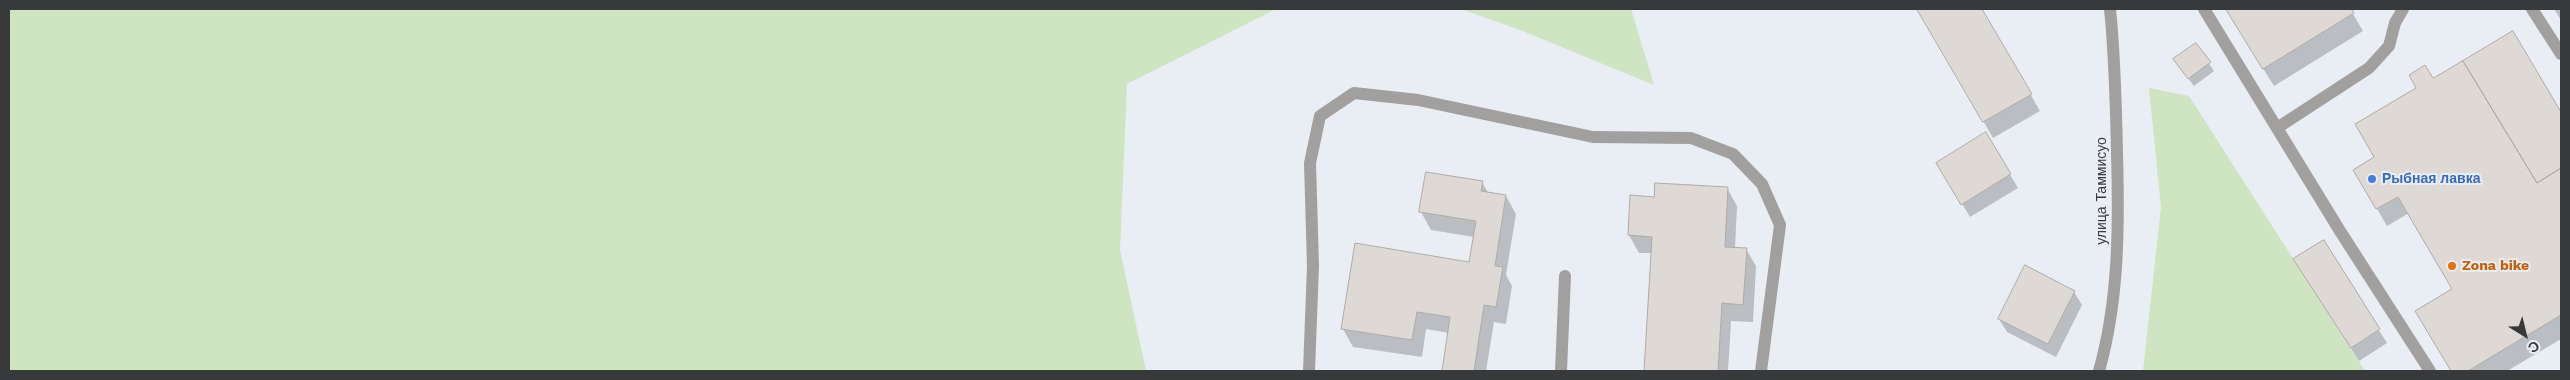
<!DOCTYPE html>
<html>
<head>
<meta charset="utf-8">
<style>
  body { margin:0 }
  #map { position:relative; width:2570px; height:380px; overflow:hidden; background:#e9eef4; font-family:"Work Sans",sans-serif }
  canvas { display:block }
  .frame { position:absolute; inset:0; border:10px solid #37393b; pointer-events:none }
  .north { position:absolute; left:2500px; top:310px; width:50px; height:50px; -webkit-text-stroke:4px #e9eef4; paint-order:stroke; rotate:144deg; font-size:14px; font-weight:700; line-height:20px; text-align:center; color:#37393b }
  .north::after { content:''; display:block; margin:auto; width:18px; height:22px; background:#37393b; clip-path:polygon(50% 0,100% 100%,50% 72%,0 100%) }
</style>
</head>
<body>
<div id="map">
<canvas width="2570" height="380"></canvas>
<div class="frame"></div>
<div class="north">С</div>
</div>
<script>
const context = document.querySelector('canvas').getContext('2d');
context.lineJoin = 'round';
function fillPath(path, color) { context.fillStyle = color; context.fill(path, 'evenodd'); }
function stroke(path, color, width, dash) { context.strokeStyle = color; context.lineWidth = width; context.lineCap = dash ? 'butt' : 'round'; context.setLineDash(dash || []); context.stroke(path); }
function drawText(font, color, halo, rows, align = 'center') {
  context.font = font + ' "Work Sans",sans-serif'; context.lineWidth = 4; context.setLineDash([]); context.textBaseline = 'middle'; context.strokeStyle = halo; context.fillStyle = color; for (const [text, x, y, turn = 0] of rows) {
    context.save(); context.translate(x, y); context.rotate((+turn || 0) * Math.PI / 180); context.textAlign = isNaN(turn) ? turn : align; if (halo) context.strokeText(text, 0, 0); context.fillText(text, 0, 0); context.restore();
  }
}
const green = new Path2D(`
  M9 9H1276L1127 84 1120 250 1146 371H9Z
  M1461 9H1631L1654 85 1520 30Z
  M2149 88 2189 96 2365 371H2143L2161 207Z`);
const shadow = new Path2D(`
  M1919 9H1981L2040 111 1993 138Z
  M2226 9H2350L2363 31 2274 86Z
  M2554 9H2561V20Z
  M2512 33 2561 115V339L2507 371H2452L2417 311 2454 289 2409 213 2387 226 2365 188 2375 157 2433 80Z
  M2196 44 2214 71 2194 86 2179 67Z
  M1986 134 2018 188 1970 217 1938 163Z
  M1482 182 1489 194 1506 196 1516 214 1506 275 1512 286 1506 324 1494 322 1486 371H1443L1449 333 1426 329 1422 357 1353 347 1343 329 1470 263 1474 237 1431 230 1421 212Z
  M1727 188 1737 206 1735 248 1746 249 1756 266 1753 322 1731 321 1728 371H1645L1652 253H1639L1629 235 1655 198Z
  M2323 242 2387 343 2359 361 2302 272Z
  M2074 292 2082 305 2056 357 2007 332 1999 319Z`);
const building = new Path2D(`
  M1917 9H1982L2032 94 1983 122Z
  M2226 9H2352L2354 13 2263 69Z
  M2513 31 2561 112V168L2537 183 2463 61Z
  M2196 43 2211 62 2188 79 2173 59Z
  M2463 61 2537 183 2561 168V315L2468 371H2451L2415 311 2452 289 2398 197 2376 209 2353 170 2374 157 2355 124 2416 88 2409 75 2425 65 2433 78Z
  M1986 132 2011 174 1961 205 1936 163Z
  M1426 172 1483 181 1481 191 1506 195 1495 266 1503 267 1496 307 1484 305 1474 371H1442L1450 317 1417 312 1412 340 1341 329 1355 243 1469 262 1476 221 1419 212Z
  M1655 183 1728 187 1725 247 1747 248 1743 305 1722 303 1718 371H1644L1652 237 1628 235 1630 195 1654 197Z
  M2324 240 2380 329 2351 348 2293 259Z
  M2025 265 2075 291 2048 344 1998 319Z`);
const lane = new Path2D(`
  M2204 9 2340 231 2430 371
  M2532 9 2561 54
  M2277 128 2369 68 2389 46 2395 23 2403 9
  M1309 371 1313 266 1310 163 1320 116 1354 93 1418 100 1593 137 1691 138 1733 154 1762 184 1780 225 1761 371
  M1561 371 1565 276`);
const street = new Path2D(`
  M2099 371C2119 300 2119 226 2117 153 2116 104 2115 57 2110 9`);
const markers = [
  [2372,179,5,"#3f7fe0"],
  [2452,266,5,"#e8710a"]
];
const shopNames = [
  ["Рыбная лавка",2382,179]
];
const streetNames = [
  ["улица Таммисуо",2102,191,-90]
];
const foodNames = [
  ["Zona bike",2462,266]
];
fillPath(green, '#cfe4c0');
fillPath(shadow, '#0003');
fillPath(building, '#ded9d4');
stroke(building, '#afaaa5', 1);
stroke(lane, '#a2a09e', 12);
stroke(street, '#a2a09e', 12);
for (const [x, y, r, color] of markers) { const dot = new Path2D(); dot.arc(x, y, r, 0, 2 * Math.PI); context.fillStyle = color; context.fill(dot); stroke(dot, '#e9eef4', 2); }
drawText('bold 14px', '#366cbe', '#e9eef4', shopNames, 'left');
drawText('14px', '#37393b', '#e9eef4', streetNames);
drawText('bold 14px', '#c56008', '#e9eef4', foodNames, 'left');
</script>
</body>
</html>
